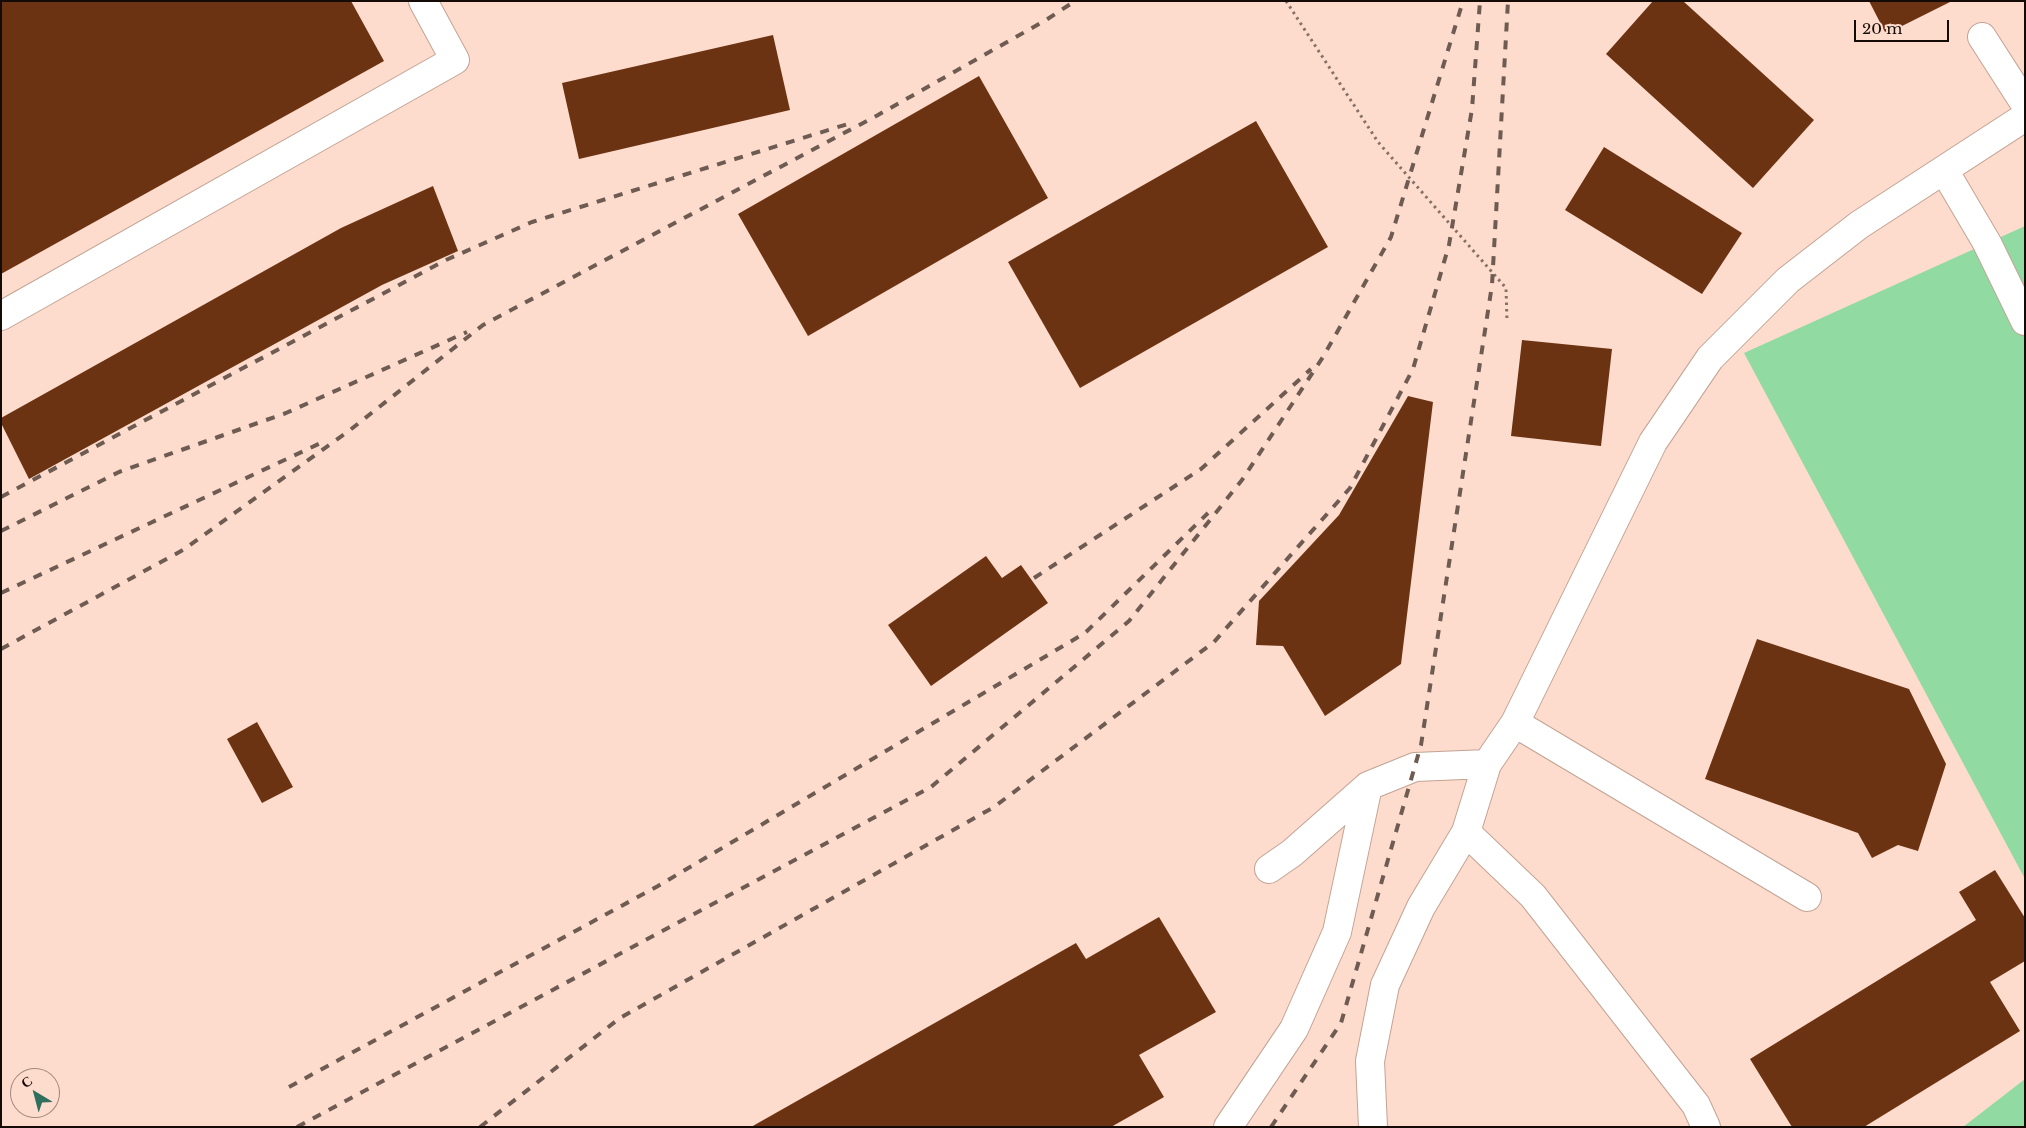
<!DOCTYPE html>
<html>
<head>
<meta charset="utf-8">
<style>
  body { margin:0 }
  #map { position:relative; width:2026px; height:1128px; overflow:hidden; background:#fedccd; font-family:"Libre Baskerville",serif }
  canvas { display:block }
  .frame { position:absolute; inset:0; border:2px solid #150b06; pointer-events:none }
  .north { position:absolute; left:10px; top:1068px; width:50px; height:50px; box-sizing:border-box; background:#fedccd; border:1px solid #a1887d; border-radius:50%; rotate:323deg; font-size:14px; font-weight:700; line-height:20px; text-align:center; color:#150b06 }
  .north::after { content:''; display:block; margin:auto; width:18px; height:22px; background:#2f6f5d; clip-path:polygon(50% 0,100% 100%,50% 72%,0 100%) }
  .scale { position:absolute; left:1854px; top:20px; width:95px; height:22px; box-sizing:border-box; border:2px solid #150b06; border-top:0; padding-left:6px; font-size:15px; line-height:18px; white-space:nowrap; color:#150b06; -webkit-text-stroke:4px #fedccd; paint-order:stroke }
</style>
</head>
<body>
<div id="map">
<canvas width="2026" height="1128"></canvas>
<div class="frame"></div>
<div class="north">С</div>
<div class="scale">20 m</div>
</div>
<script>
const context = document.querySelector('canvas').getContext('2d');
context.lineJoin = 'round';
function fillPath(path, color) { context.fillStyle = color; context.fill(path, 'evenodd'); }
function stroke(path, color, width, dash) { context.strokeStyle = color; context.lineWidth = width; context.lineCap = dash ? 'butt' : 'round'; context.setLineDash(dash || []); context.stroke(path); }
const green = new Path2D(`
  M2025 226V879L1744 353Z
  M2025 1079V1127H1963Z`);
const building = new Path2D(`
  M1 1H351L384 61 1 274Z
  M1653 1H1683L1814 120 1753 188 1606 54Z
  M1869 1H1952L1886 34Z
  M773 35 790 110 579 159 562 83Z
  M979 76 1048 198 808 336 738 214Z
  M1256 121 1328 247 1080 388 1008 262Z
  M1604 147 1742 233 1702 294 1565 210Z
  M433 186 458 251 382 285 29 479 1 423V418L341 228Z
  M1522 340 1612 349 1601 446 1511 436Z
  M1408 396 1433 402 1401 664 1325 716 1283 646 1256 645 1259 601 1339 515Z
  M986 556 1002 578 1021 565 1048 603 931 686 888 625Z
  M1757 639 1909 689 1946 764 1918 851 1898 845 1872 858 1858 833 1705 779Z
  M257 722 293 787 262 803 227 739Z
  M1995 870 2025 918V961L1990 982 2020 1031 1864 1127H1792L1750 1059 1976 920 1959 892Z
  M1159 917 1216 1012 1139 1055 1164 1097 1111 1127H751L1076 943 1086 959Z`);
const path = new Path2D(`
  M1286 1 1378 142 1506 288 1507 321`);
const minor = new Path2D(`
  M1982 37 2025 104
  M1944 170 1987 243 2025 321
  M1 316 455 60 423 1
  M1515 723 1807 897
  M1466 832 1533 896 1696 1105 1706 1127
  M1269 869 1292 853 1368 786
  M1228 1127 1294 1029 1337 932 1368 786 1415 767 1487 764
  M1373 1127 1370 1061 1385 985 1421 907 1466 832 1487 764 1515 723 1653 442 1710 358 1788 280 1859 225 2025 117`);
const rail = new Path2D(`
  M1 497 446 260 532 222 851 123
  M1 531 119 472 286 413 467 332
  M1034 578 1201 469 1311 369
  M1 593 325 441
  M1 649 183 550 350 430 483 325 878 115 1046 20 1075 1
  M289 1087 658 886 1085 633 1208 513
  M297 1127 931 787 1129 621 1242 480 1323 357 1391 237 1463 1
  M480 1127 620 1018 994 807 1214 642 1350 488 1413 369 1449 245 1472 109 1480 1
  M1271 1127 1341 1023 1421 745 1492 285 1508 1`);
fillPath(green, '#91daa2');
fillPath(building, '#6c3313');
stroke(minor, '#c2a394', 30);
stroke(path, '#867066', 3, [2.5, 4]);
stroke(minor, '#fff', 28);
stroke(rail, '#6e5b52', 4, [9, 9]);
</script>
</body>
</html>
